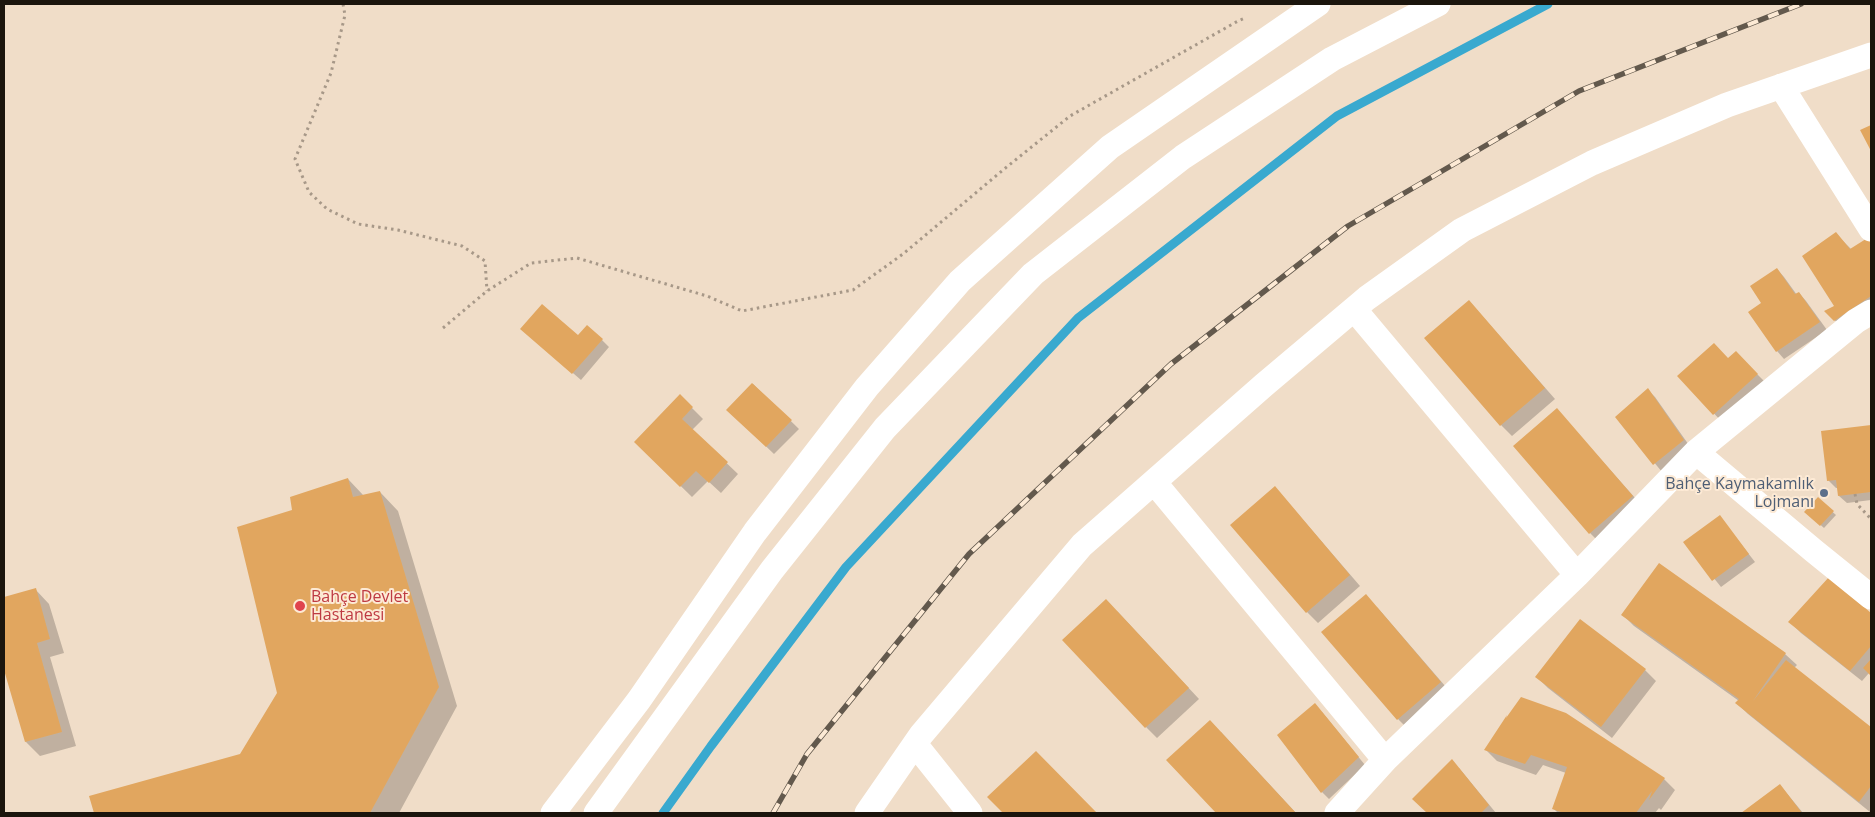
<!DOCTYPE html>
<html>
<head>
<meta charset="utf-8">
<style>
  body { margin:0 }
  #map { position:relative; width:1875px; height:817px; overflow:hidden; background:#f0ddc8; font-family:"Open Sans",sans-serif }
  canvas { display:block }
  .frame { position:absolute; inset:0; border:5px solid #1b150d; pointer-events:none }
</style>
</head>
<body>
<div id="map">
<canvas width="1875" height="817"></canvas>
<div class="frame"></div>
</div>
<script>
const context = document.querySelector('canvas').getContext('2d');
context.lineJoin = 'round';
function fillPath(path, color) { context.fillStyle = color; context.fill(path, 'evenodd'); }
function stroke(path, color, width, dash) { context.strokeStyle = color; context.lineWidth = width; context.lineCap = dash ? 'butt' : 'round'; context.setLineDash(dash || []); context.stroke(path); }
function drawText(font, color, halo, rows, align = 'center') {
  context.font = font + ' "Open Sans",sans-serif'; context.lineWidth = 4; context.setLineDash([]); context.textBaseline = 'middle'; context.strokeStyle = halo; context.fillStyle = color; for (const [text, x, y, turn = 0] of rows) {
    context.save(); context.translate(x, y); context.rotate((+turn || 0) * Math.PI / 180); context.textAlign = isNaN(turn) ? turn : align; if (halo) context.strokeText(text, 0, 0); context.fillText(text, 0, 0); context.restore();
  }
}
const shadow = new Path2D(`
  M1836 234 1852 250 1871 241V314L1846 331 1826 312 1836 306Z
  M1777 269 1784 277 1797 295 1799 293 1806 301 1827 330 1784 359 1777 351 1763 303Z
  M1469 301 1555 399 1512 436 1501 425Z
  M530 336H579L602 340 609 347 581 380Z
  M1736 353 1765 382 1722 422 1679 376 1728 360Z
  M753 384 799 429 774 454 728 410Z
  M1648 390 1655 397 1691 448 1662 472 1617 417Z
  M680 396 703 419 692 430 738 474 721 493 708 481 692 497 647 453Z
  M1557 410 1644 508 1601 544 1590 533Z
  M1871 426V500L1847 503 1839 496 1838 488H1836L1828 480 1822 432Z
  M348 479 364 496 380 492 398 511 457 706 399 813H96L90 797 241 755 278 693 294 511Z
  M1285 499 1360 586 1318 623 1307 612Z
  M1818 499 1836 515 1824 528 1806 512Z
  M1720 517 1755 562 1721 587 1685 542Z
  M1829 579 1871 615V674L1869 673 1862 681 1801 633 1790 622Z
  M35 589 49 604 64 653 50 657 76 746 40 756 26 742 4 665V598Z
  M1377 607 1452 694 1409 730 1398 719Z
  M1117 611 1199 699 1157 738 1146 727Z
  M1623 615 1785 654 1797 665 1794 668 1871 729V811L1870 812 1748 714 1737 703 1739 701 1634 626Z
  M1645 670 1656 681 1612 738 1548 688 1537 677Z
  M1322 712 1365 765 1329 799 1322 792Z
  M1565 714 1664 779 1675 790 1661 810 1659 808 1655 813H1558L1554 809 1566 773 1543 765 1536 775 1497 761 1486 750Z
  M1221 732 1296 813H1217L1168 760Z
  M1036 752 1095 813H1004L989 797Z
  M1459 768 1496 813H1429L1414 799Z
  M1780 785 1803 813H1743Z`);
const stream = new Path2D(`
  M663 813 711 746 846 567 1078 318 1337 116 1548 4`);
const building = new Path2D(`
  M1871 125V151L1860 130Z
  M1836 232 1850 249 1869 237 1871 241V296L1834 321 1824 311 1834 306 1802 256Z
  M1777 268 1795 294 1799 292 1820 322 1776 352 1748 312 1761 303 1750 286Z
  M1469 300 1545 388 1500 426 1424 338Z
  M542 304 578 335 587 325 603 339 572 374 520 329Z
  M1714 343 1728 358 1736 351 1758 374 1713 415 1677 376Z
  M752 383 792 420 766 447 726 410Z
  M1648 388 1684 440 1653 465 1615 417Z
  M680 394 693 407 682 419 728 462 709 483 696 471 680 487 634 442Z
  M1557 408 1633 496 1589 534 1513 446Z
  M1871 425V492L1838 496 1836 480 1827 481 1821 431Z
  M348 478 353 497 380 491 439 687 370 813H94L89 796 240 754 277 693 237 527 292 510 290 497Z
  M1275 486 1350 575 1306 613 1230 525Z
  M1818 497 1834 511 1820 526 1804 512Z
  M1720 515 1749 554 1712 581 1683 542Z
  M1659 563 1786 653 1753 701 1786 660 1871 727V786L1859 802 1735 703 1739 699 1621 615Z
  M1829 577 1871 613V646L1850 671 1788 622Z
  M36 588 50 639 37 643 62 732 25 742 4 670V597Z
  M1366 594 1441 682 1397 720 1321 632Z
  M1106 599 1189 688 1145 728 1062 640Z
  M1580 619 1646 669 1601 727 1535 677Z
  M1871 659V676L1863 668Z
  M1521 697 1566 713 1665 778 1649 800 1652 791 1636 813H1564L1552 809 1567 767 1531 755 1525 764 1484 750 1507 715 1506 718Z
  M1315 703 1359 757 1321 793 1277 735Z
  M1210 720 1296 813H1216L1166 760Z
  M1036 751 1097 813H1003L987 797Z
  M1452 759 1489 805 1481 813H1427L1412 799Z
  M1780 784 1802 813H1741Z`);
const path = new Path2D(`
  M343 4 345 15 331 73 295 159 309 192 327 209 358 224 398 230 462 246 485 261 487 291
  M443 328 487 291 531 263 577 258 707 296 742 311 853 290 903 254 1003 170 1070 116 1238 21 1245 18
  M1855 494 1857 504 1871 519`);
const minor = new Path2D(`
  M1781 86 1871 229
  M1354 309 1577 575
  M1696 452 1814 551 1871 597
  M1154 482 1385 760
  M915 744 970 813
  M553 813 639 700 755 532 867 387 960 281 1110 147 1318 4
  M596 813 772 570 885 428 1033 274 1183 157 1332 59 1438 4
  M867 813 921 735 1082 545 1264 385 1367 298 1462 230 1592 163 1727 105 1871 55
  M1337 813 1385 760 1577 575 1696 452 1856 321 1871 312`);
const rail = new Path2D(`
  M773 813 807 754 969 554 1171 364 1348 226 1579 91 1801 4`);
const markers = [
  [1824,493,5,"#5c6f8a"],
  [300,606,6,"#e0444e"]
];
const serviceNames = [
  ["Bahçe Kaymakamlık",1814,484],
  ["Lojmanı",1814,502]
];
const healthNames = [
  ["Bahçe Devlet",311,597],
  ["Hastanesi",311,615]
];
fillPath(shadow, '#0003');
stroke(stream, '#39a9cf', 9);
fillPath(building, '#e1a65f');
stroke(path, '#a79888', 3, [2.5, 4]);
stroke(minor, '#fff', 25);
stroke(rail, '#63594d', 5.5);
stroke(rail, '#fdead5', 4, [11]);
for (const [x, y, r, color] of markers) { const dot = new Path2D(); dot.arc(x, y, r, 0, 2 * Math.PI); context.fillStyle = color; context.fill(dot); stroke(dot, '#fdead5', 2); }
drawText('16px', '#4e5e75', '#fdead5', serviceNames, 'right');
drawText('16px', '#be3a42', '#fdead5', healthNames, 'left');
</script>
</body>
</html>
